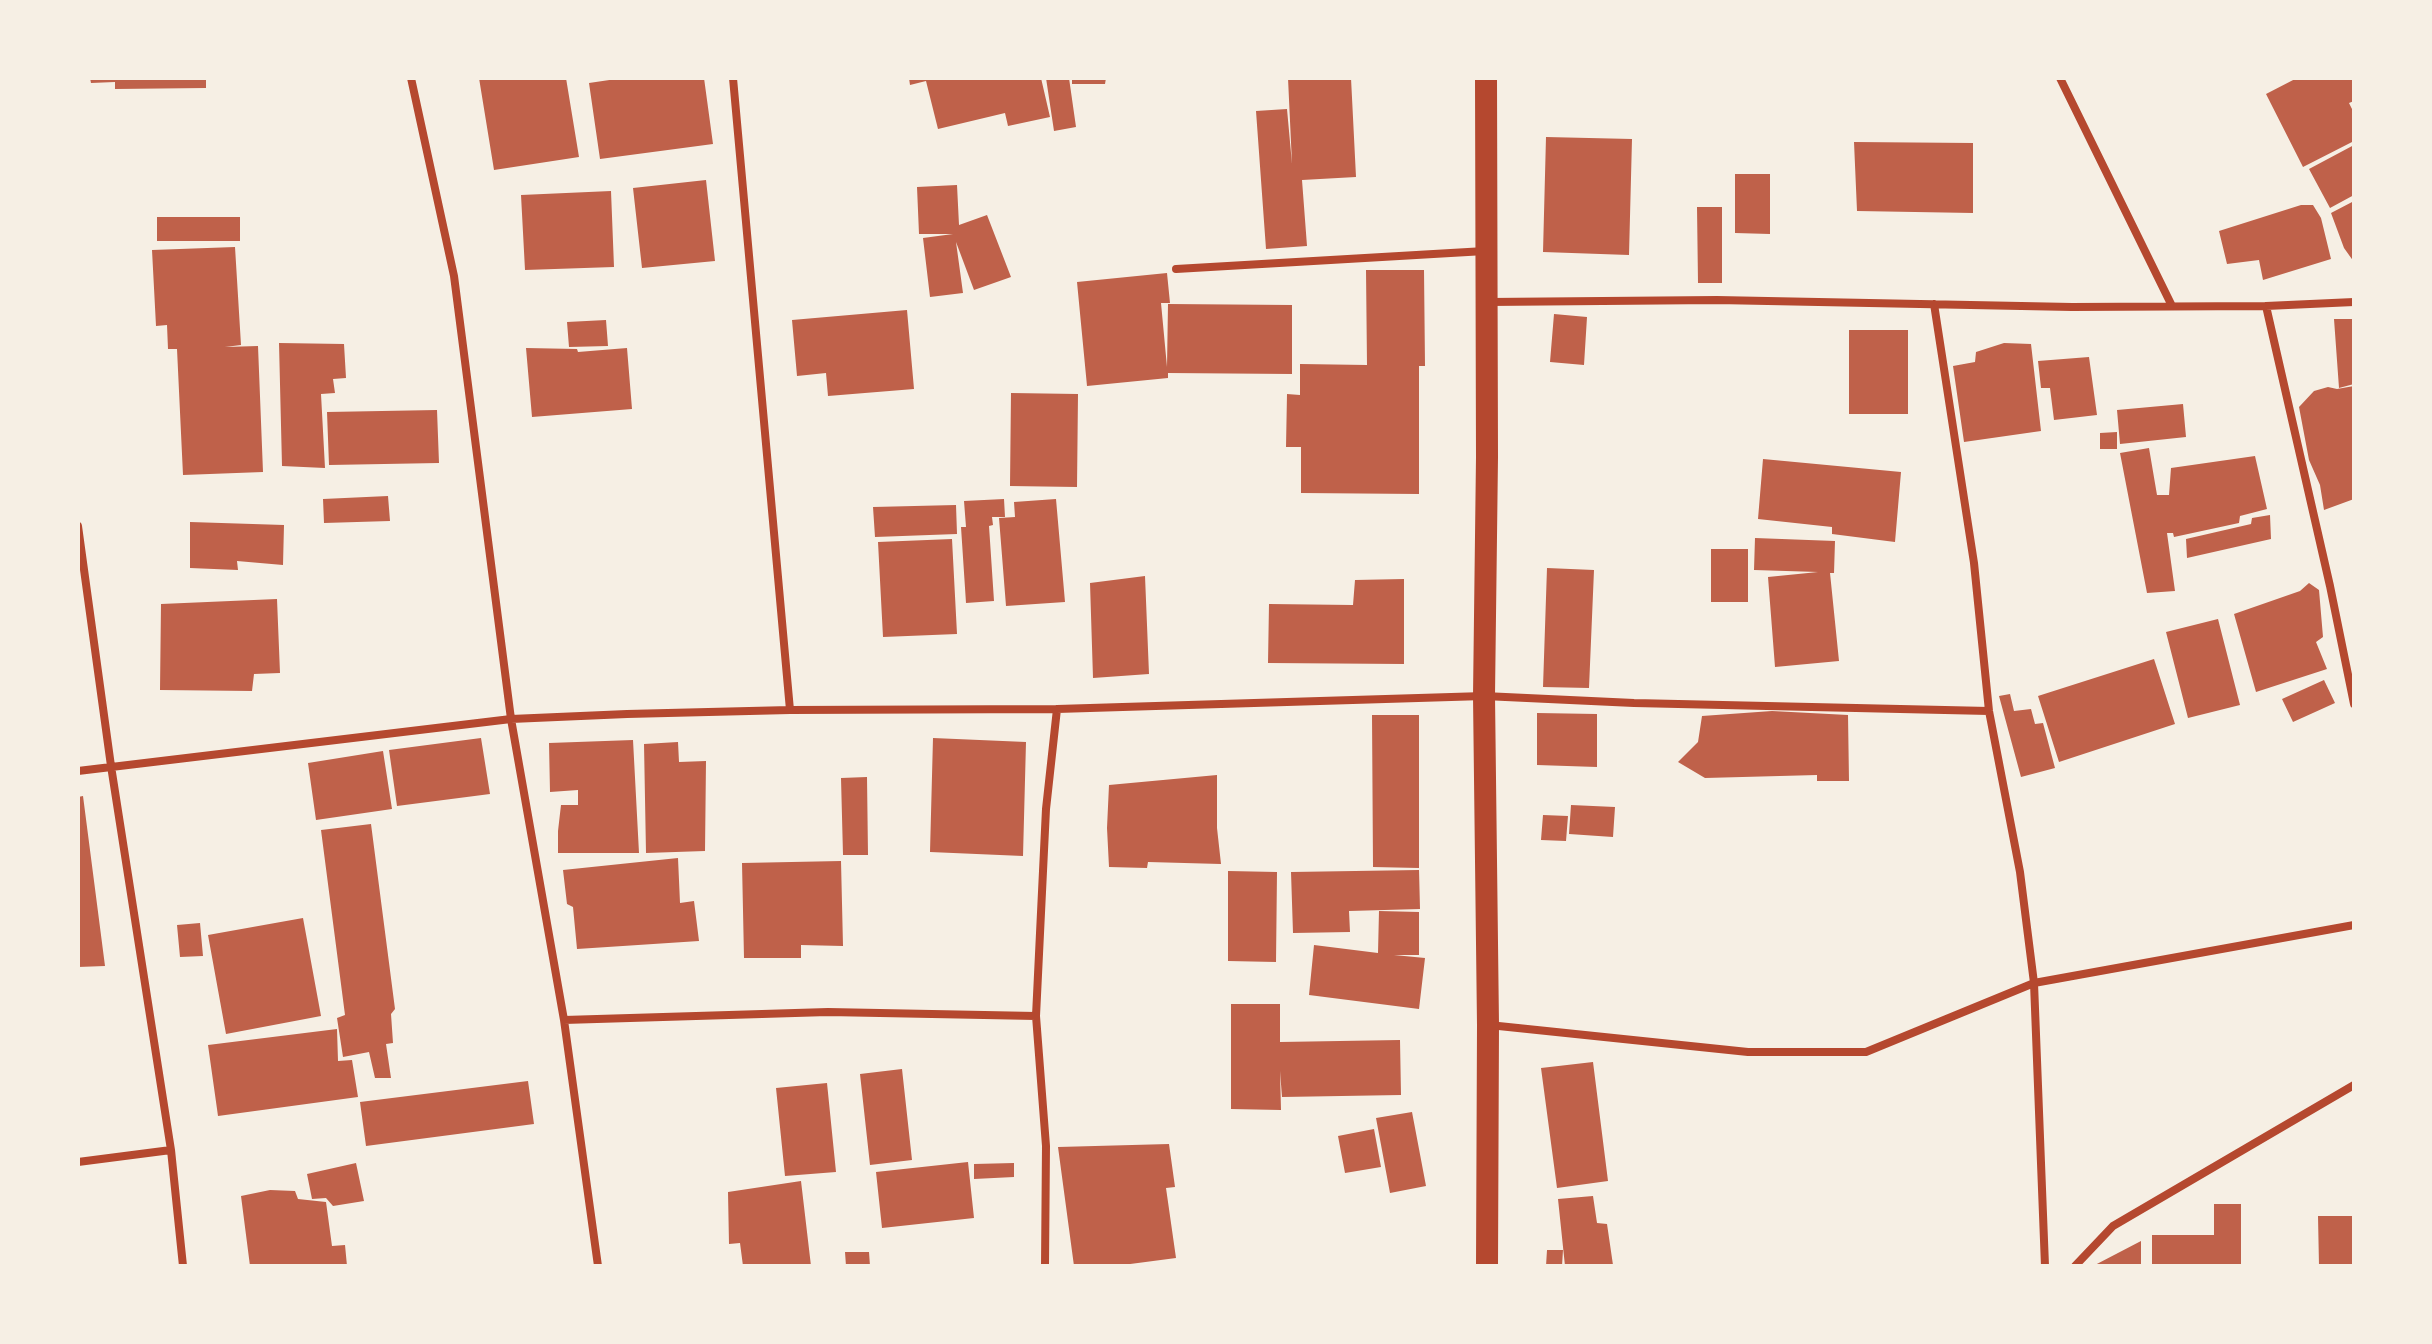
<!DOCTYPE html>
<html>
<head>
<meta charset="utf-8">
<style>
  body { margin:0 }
  #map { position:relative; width:2432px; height:1344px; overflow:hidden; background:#f6efe4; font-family:Jost,sans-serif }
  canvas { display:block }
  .frame { position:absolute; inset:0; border:80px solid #f6efe4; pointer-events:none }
</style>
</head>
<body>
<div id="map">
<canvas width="2432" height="1344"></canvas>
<div class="frame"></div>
</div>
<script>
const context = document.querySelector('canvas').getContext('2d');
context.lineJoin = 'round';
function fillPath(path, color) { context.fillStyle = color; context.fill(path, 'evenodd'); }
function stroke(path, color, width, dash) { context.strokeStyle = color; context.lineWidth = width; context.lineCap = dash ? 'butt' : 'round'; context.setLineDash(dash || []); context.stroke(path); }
const building = new Path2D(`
  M90 78H206V88L115 89V82L91 83Z
  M479 78H566L579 157 494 170Z
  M623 78H704L713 144 600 159 589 83Z
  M909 78H1041L1050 117 1008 126 1005 113 938 129 926 81 910 85Z
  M1046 78H1069L1076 127 1054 131Z
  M1072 78H1106L1105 84H1072Z
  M1288 78H1351L1356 177 1302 180 1307 246 1266 249 1256 111 1287 109 1292 164Z
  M2297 78H2354V101L2349 103 2354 113V141L2303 167 2266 94Z
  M1546 137 1632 139 1629 255 1543 252Z
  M1854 142 1973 143V213L1857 211Z
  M2354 145V195L2330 208 2309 169Z
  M1735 174H1770V234L1735 233Z
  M706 180 715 261 642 268 633 188Z
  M957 185 959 225 987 215 1011 277 974 290 956 242 963 293 930 297 923 238 953 234H919L917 187Z
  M611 191 614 267 525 270 521 195Z
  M2354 201V262L2344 248 2331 213Z
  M2301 205H2313L2321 218 2331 259 2263 280 2259 260 2227 264 2219 231Z
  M1697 207H1722V283H1698Z
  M157 217H240V241H157Z
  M235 247 241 345 225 347 258 346 263 472 183 475 177 349H168L167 325 156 326 152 250Z
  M1366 270H1424L1425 366H1419V494L1301 493V447H1286L1287 394 1300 395V364L1367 365Z
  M1167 273 1170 303H1161L1167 367 1168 304 1292 305V374L1168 373V378L1087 386 1077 282Z
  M907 310 914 389 828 396 826 373 797 376 792 320Z
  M1554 314 1587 317 1584 365 1550 362Z
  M2334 319H2354V384L2339 388Z
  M606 320 608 346 569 347 567 322Z
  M1849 330H1908V414H1849Z
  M279 343 344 344 346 378 333 379 335 393 321 394 325 468 282 466Z
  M2004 343 2031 344 2041 431 1964 442 1953 366 1975 362 1976 352Z
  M526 348 577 349 578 352 627 348 632 409 532 417Z
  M2089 357 2097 415 2054 420 2050 388H2041L2038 361Z
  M2354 386V499L2324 510 2320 485 2309 460 2299 407 2314 391 2328 387 2337 389Z
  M1011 393 1078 394 1077 487 1010 486Z
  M2183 404 2186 437 2120 444 2117 410Z
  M437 410 439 463 329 465 327 412Z
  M2117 432V449H2100V433Z
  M2149 448 2157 495H2169L2171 468 2255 456 2267 509 2240 516 2239 523 2174 537 2173 533H2167L2175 591 2147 593 2120 453Z
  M1763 459 1901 472 1895 542 1832 534V527L1758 519Z
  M388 496 390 521 324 523 323 499Z
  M1004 499 1005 517H992L993 525 989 526 994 601 966 603 961 527H966L964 501Z
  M1056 499 1065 602 1006 606 999 518 1015 517 1014 502Z
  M956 505 957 534 875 537 873 507Z
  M2270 515 2271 539 2187 558 2186 539 2251 524 2252 518Z
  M190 522 284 525 283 565 237 561 238 570 190 568Z
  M1755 538 1835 541 1834 573H1830L1839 661 1775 667 1768 577 1818 572 1754 570Z
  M952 539 957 634 883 637 878 542Z
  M1711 549H1748V602H1711Z
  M1547 568 1594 570 1589 688 1543 687Z
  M1145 576 1149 674 1093 678 1090 583Z
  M1404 579V664L1268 663 1269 604 1353 605 1355 580Z
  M2309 583 2319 590 2323 637 2316 642 2327 669 2256 692 2234 614 2300 591Z
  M277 599 280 673 254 674 252 691 160 690 161 604Z
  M2218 619 2240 705 2188 718 2166 632Z
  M2154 659 2175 724 2059 762 2038 696Z
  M2324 680 2335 703 2293 722 2282 699Z
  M2010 694 2014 711 2031 709 2035 724 2043 723 2055 768 2021 777 1999 696Z
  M1772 711 1848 715 1849 781H1817V775L1705 778 1678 762 1698 742 1702 716Z
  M1537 713 1597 714V767L1537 765Z
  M1372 715H1419V868L1373 867Z
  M481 738 490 794 397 806 389 750Z
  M933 738 1026 742 1023 856 930 852Z
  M633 740 639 853H558V831L561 805H578V790L550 792 549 743Z
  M678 742 679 762 706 761 705 851 646 853 644 744Z
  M383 751 392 809 316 820 308 763Z
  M1217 775V828L1221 864 1148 862 1147 868 1109 867 1107 828 1109 785Z
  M867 777 868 855H843L841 778Z
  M83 796 105 966 78 967V797Z
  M1571 805 1615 807 1613 837 1569 834Z
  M1543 815 1568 816 1566 841 1541 840Z
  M371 824 395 1009 391 1014 393 1043 386 1044 391 1078H375L369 1052 343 1057 337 1018 345 1015 321 830Z
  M678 858 680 903 694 901 699 941 577 949 573 907 567 904 563 870Z
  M841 861 843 946 801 945V958H744L742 863Z
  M1419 870 1420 909 1349 911 1350 932 1293 933 1291 872Z
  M1228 871 1277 872 1276 962 1228 961Z
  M1379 911 1419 912V955H1394L1425 958 1419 1009 1309 995 1314 945 1378 953Z
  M303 918 321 1016 226 1034 208 935Z
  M200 923 203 956 180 957 177 925Z
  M1231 1004H1280V1042L1400 1040 1401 1095 1282 1097 1280 1071 1281 1110 1231 1109Z
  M337 1029 338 1061 352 1060 358 1097 218 1116 208 1045Z
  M1593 1062 1608 1181 1557 1188 1541 1068Z
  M902 1069 912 1160 870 1165 860 1074Z
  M528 1081 534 1124 366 1146 360 1102Z
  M827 1083 836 1172 785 1176 776 1088Z
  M1412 1112 1426 1186 1390 1193 1376 1118Z
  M1374 1129 1381 1167 1345 1173 1338 1136Z
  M1169 1144 1175 1187 1166 1188 1176 1258 1115 1266H1074L1058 1147Z
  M968 1162 974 1218 882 1228 876 1172Z
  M356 1163 364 1201 333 1206 326 1198 312 1199 307 1174Z
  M1014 1163V1177L974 1179V1164Z
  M801 1181 811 1266H743L740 1243 729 1244 728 1192Z
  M270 1190 295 1191 298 1199 326 1202 332 1246 345 1245 347 1266H250L241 1196Z
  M1593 1196 1597 1223 1607 1224 1613 1265 1565 1266 1558 1199Z
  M2214 1204H2241V1266H2152V1235H2214Z
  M2318 1216H2354V1266H2319Z
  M2141 1241V1266H2093Z
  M1547 1250H1563L1562 1266H1546Z
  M845 1252H869L870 1266H846Z`);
const minor = new Path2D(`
  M411 78 454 276 511 719 564 1020 598 1266
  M733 78 790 710
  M2060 78 2172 306
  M1176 269 1485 251
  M1488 302 1717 300 2072 307 2266 306 2354 302
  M1934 304 1974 563 1989 711 2020 872 2034 983 2045 1266
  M2266 306 2330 586 2354 704
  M78 526 111 766 171 1150 183 1266
  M78 771 511 719 627 714 790 710 1057 709 1484 696 1634 703 1989 711
  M564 1020 828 1012 1036 1016
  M1489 1025 1748 1052H1866L2034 983 2354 925
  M78 1162 171 1150
  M1045 1266 1046 1146 1036 1016 1046 809 1057 709
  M2075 1266 2113 1226 2354 1085`);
const trunk = new Path2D(`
  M1486 78 1487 457 1484 696 1488 1025 1487 1266`);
fillPath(building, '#bf614a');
stroke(minor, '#b5482f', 8);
stroke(trunk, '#b5482f', 22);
</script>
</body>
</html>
